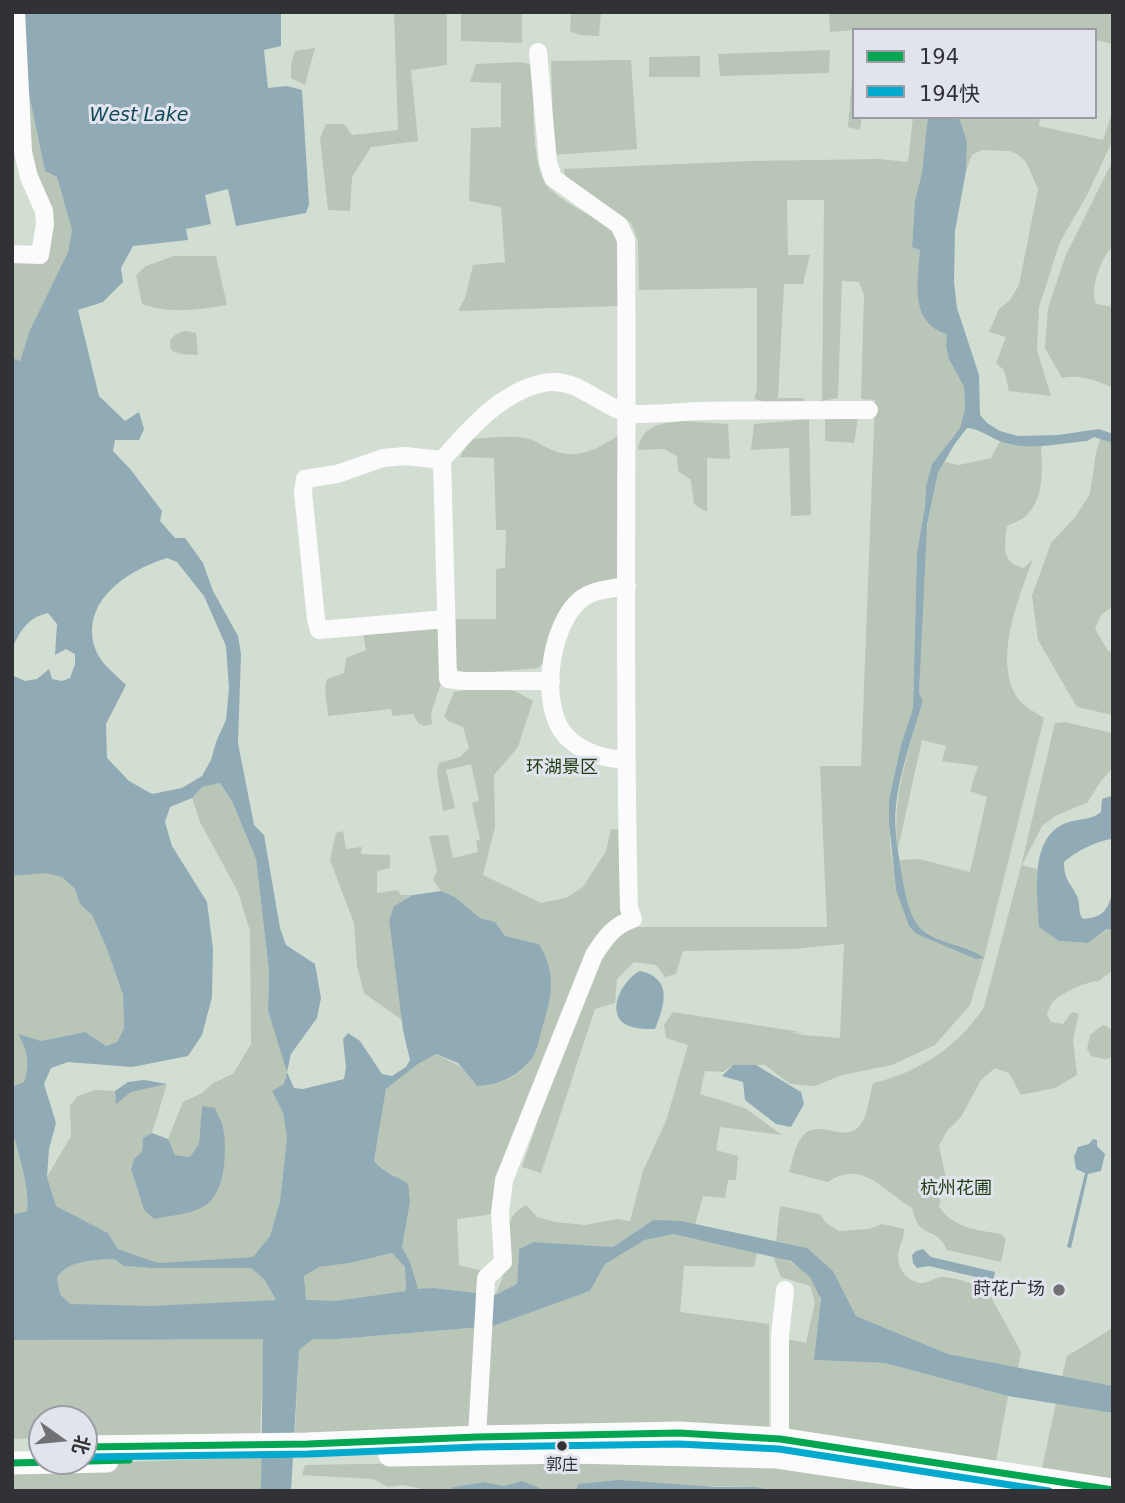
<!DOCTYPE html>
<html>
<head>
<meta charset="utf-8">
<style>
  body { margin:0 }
  #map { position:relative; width:1125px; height:1503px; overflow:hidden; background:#e5e5ea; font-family:"DejaVu Sans","Noto Sans SC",sans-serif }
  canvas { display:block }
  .frame { position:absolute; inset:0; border:14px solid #323236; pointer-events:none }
  .legend { position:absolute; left:852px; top:28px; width:245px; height:91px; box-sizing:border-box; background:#e2e4ed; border:2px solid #9c9da4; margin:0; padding:9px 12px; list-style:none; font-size:21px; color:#323236 }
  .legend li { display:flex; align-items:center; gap:14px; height:35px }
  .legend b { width:35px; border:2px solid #9c9da4 }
  .north { position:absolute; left:28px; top:1405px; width:70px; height:70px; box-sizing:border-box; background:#e2e4ed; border:2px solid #9c9da4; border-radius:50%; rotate:105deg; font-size:19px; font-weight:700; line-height:28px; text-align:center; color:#323236 }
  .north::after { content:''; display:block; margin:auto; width:24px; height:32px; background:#717175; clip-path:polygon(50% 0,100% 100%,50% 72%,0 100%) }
</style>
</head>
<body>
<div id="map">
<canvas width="1125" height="1503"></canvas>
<div class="frame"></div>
<ul class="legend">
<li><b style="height:9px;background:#00a651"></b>194</li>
<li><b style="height:9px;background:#00a9ce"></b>194快</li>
</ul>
<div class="north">北</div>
</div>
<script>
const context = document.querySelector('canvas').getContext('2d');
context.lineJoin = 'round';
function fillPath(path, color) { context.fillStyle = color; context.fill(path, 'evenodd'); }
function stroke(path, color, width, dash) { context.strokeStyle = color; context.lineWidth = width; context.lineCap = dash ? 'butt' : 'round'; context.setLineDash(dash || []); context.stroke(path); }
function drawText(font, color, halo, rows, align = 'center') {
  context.font = font + ' "DejaVu Sans","Noto Sans SC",sans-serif'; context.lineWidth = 6; context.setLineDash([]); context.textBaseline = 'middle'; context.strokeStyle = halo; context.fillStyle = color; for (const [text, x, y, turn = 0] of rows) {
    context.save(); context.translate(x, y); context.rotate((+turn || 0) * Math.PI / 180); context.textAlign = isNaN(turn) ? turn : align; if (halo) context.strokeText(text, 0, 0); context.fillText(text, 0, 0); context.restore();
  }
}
const green = new Path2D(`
  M12 12H1113V1491H12ZM854 30H1095V117H854ZM42 1419H84V1461H42Z`);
const forest = new Path2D(`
  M394 12H447V65L411 70 418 141 371 147 352 177 350 211 328 210 320 138 326 124H344L352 135 398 130Z
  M461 12H522V43L461 41Z
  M571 12H601L599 36 580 35 570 31Z
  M829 12H1095L1113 15V44L1095 40V30H855L830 32Z
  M315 48 305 85 291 78V64L295 51Z
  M830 50 829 73 720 76 718 54Z
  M854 53V117H862L860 130 848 127Z
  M700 56V77H649V57Z
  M631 60 637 149 554 155 551 61Z
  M522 62 533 65C534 94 530 166 548 187 562 203 599 218 619 235L618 306 458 311 465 298 473 265 505 262 501 207 469 201 471 128 501 127V83L470 82 476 64Z
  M27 84 45 171 57 177 72 230 68 252 30 330 20 361 12 358V260L43 264 50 250 52 233 46 195 29 153Z
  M1113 110V140L1087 195 1060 242 1039 307 1037 350 1051 396 1009 391 1004 370 996 363 1006 337 989 332 999 309 1010 300 1019 285 1038 189 1026 162 1017 154 1009 151 982 150 972 155 966 171 967 142 959 117H1040L1039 126 1103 140Z
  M913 117H929L922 173 915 200 912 247 920 249 947 334 946 347 949 359 964 387 965 409 960 428 932 464 926 486 925 507 917 552 913 708 901 745 889 798 890 843 896 890 917 934 977 952C962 946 932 939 920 929 907 915 903 879 900 860L919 859 970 872 987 797 970 791 978 766 942 761 946 746 922 740 898 849C891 797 909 750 923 701L919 693 924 542 938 473 945 462 959 465 991 458 1000 441 1011 445H1041C1042 468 1045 497 1027 515 1022 520 1013 523 1007 526 1005 545 1000 563 1024 568L1033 559C1019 597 990 666 1021 702 1027 708 1036 713 1044 718L984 958 970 1005 935 1045 892 1065 842 1075 815 1086 790 1084 765 1065H733L723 1072 705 1071 700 1094 745 1108 782 1135 720 1127 716 1150 738 1156 736 1180H728L725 1198 703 1196 695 1225 653 1220 613 1247 534 1242 519 1249 517 1284 495 1295 502 1280 508 1252 509 1222 516 1212 526 1205 537 1217 555 1222 585 1225 618 1219 630 1221 643 1171 666 1121 688 1045 666 1038 664 1025 673 1012 806 1033 789 1032 804 1035 840 1038 844 944 793 949 683 951 676 974 665 977 656 965 634 962 617 979 615 1003 595 1009 541 1173 522 1167 556 1067 600 956 623 927H827L820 766H861L875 400 861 399 864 295 859 282 842 281 838 398 822 401 824 200H787L788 255H810L803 284H784L778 398H804L803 405 770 403 754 399 757 389V288L639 290 638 241 631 223 566 180 564 169 750 161 879 159 908 162Z
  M1113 160V246C1101 258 1089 289 1096 304L1113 307V388C1097 380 1079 374 1062 378L1045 348 1048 308 1066 255Z
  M174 256H216L227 305C198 310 171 314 142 304L136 275 146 266Z
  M185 331 196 333 198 355 181 354 172 351C166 340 175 333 185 331Z
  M858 418 854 443 825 441V419Z
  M809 419 811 515 791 516 789 448 751 450 754 424Z
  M683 421 728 424 730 459 707 458V512L694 504 691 480 678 471 677 456 664 449 638 450C641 425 662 423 683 421Z
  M621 433 619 578C557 592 562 606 544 662L538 668 465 674 458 671 453 660 456 619H496V569L505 568 506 530H496L494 458 460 457 471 439C488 438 509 435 526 438 539 441 549 451 561 453 583 458 604 446 621 433Z
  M1101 436 1113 439V606L1101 615 1095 629 1108 651 1113 652V715L1077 707 1038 640 1032 596 1051 543 1076 516 1090 494 1096 452Z
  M442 626 444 675 431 713 432 724 425 726 419 724 413 714 392 716 391 709 328 716 325 687 327 679 344 673 346 658 366 650 363 632Z
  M481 687 515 691 533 701 518 747 494 775 495 827 483 875 541 903 566 898 583 887 606 851 611 829H618L622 912 592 951 494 1214 457 1219 459 1265 482 1271 478 1293 434 1288 418 1290 410 1262 402 1247 410 1202 395 1175 381 1170 374 1161 386 1089 418 1064 436 1054 461 1067 477 1086C558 1083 542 1001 539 944L505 936 495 922 480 918 455 897 441 891 433 880 437 871 429 836 448 835 453 858 478 852 476 841 480 839 472 803 479 801 471 764 446 770 455 808 443 811 437 773 439 763 460 757 469 748 463 727 448 721 444 716 454 692Z
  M1064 722 1113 733V768L1100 782 1088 802 1055 816 1042 826 1022 865 1037 869 1039 927 1059 941 1088 943 1108 929 1113 930V970L1099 981C1087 981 1059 994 1052 1003 1050 1006 1048 1011 1047 1014L1051 1022 1063 1024 1072 1012 1079 1014 1073 1039 1077 1075 1055 1088 1021 1095 1009 1073 995 1068 981 1080 961 1117 947 1131 939 1146 946 1179 939 1206C950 1227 980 1231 1001 1234L1006 1239 1001 1262 947 1250C936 1224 919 1242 912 1208 884 1192 863 1158 828 1182L789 1172C793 1160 796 1139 807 1132 826 1120 852 1149 865 1116 869 1106 870 1093 873 1083 918 1073 959 1046 984 1007L1021 866 1055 723Z
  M220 783 232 801 256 859 269 971 268 1005 287 1071 284 1084 272 1091 283 1113 287 1138 280 1201 270 1236 253 1257 158 1263 118 1249 108 1233 56 1206 47 1177 71 1136 70 1106 78 1096 95 1090 115 1091 116 1103 131 1092 167 1084 152 1133 143 1138 142 1152 134 1159 131 1169 144 1210 154 1219 207 1204 202 1106 199 1144 190 1157 175 1155 168 1139 183 1102 202 1093 213 1083 233 1074 251 1044 250 931 238 892 200 822 192 798 202 787Z
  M343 831 346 849 362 847 361 854 390 855V868L377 871V893L397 890 401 895H413L394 906 389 920 402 1020 364 993 357 966 354 923 330 860 336 833Z
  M46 872 62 877 75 889 80 904 92 915 107 949 123 995 124 1028 117 1042 105 1046 85 1032 41 1041 19 1035C29 1052 30 1064 24 1083L12 1087V876Z
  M1103 1025 1108 1027 1113 1032V1057L1105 1059 1091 1056 1087 1049 1090 1035Z
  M12 1138 15 1140C20 1160 30 1191 27 1211L12 1215Z
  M780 1206 820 1214 826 1223 839 1231 869 1229 882 1224 904 1229C904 1239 901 1241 899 1250 895 1265 905 1281 921 1283 929 1283 935 1277 942 1277 957 1277 976 1286 991 1290V1297L1021 1352 1018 1368 948 1354 856 1316 833 1271 807 1248 776 1241Z
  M673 1234 757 1253 754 1267 684 1266 680 1312 769 1324V1428L682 1423 295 1433 299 1350 313 1339H338L493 1326 590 1291 605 1264 645 1240Z
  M392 1253 405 1267 406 1291 335 1301H306L304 1276 319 1267 350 1263Z
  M773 1256C794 1261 816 1274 820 1298 823 1311 816 1345 815 1360L885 1363 1008 1396 996 1461 788 1434 787 1339 806 1343 815 1302 810 1286 781 1277Z
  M114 1259 124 1266 151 1268H251L264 1279 276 1300C208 1303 138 1310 69 1304L60 1294 57 1277C69 1260 95 1260 114 1259Z
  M1113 1328V1386L1062 1377 1067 1356Z
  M99 1339H264L260 1436 84 1438V1419H42V1438L12 1439V1340Z
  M1056 1403 1113 1413V1482L1046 1471 1042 1468Z
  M267 1457 265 1491H12V1466Z
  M537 1461 772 1467 936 1491H772L757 1487 579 1484 576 1491H542L540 1488 522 1481 504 1486 484 1482 453 1487 452 1491H423L422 1489 403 1485 388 1487 373 1479 302 1475 305 1465Z`);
const water = new Path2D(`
  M21 12H281V46L264 50 268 88 287 86 302 90 309 204 306 213 236 226 228 189 205 195 211 224 186 229 188 240 133 246 121 268 123 282 103 302 78 310 99 396 125 421 139 412 144 429 139 440H115L113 451 131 470 162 511 160 521 175 538H185L203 563 213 591 238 636 241 654 238 743 254 825 264 835 280 928 286 945 315 964 321 998 317 1018 291 1054 287 1072 294 1088 303 1089 344 1079 346 1067 343 1039 348 1033 360 1041 382 1074 392 1076 406 1067 410 1060 403 1030 389 920 394 906 413 895 441 891 455 897 480 918 495 922 505 936 539 944C558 977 551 998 541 1032 539 1040 537 1051 532 1058 518 1077 499 1085 477 1086L458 1063 436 1054 418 1064 386 1089 374 1161C383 1173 396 1175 408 1184L410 1202 402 1247 410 1262 418 1289 434 1288 495 1295 517 1284 519 1249 534 1242 613 1247 653 1220 681 1221 807 1248 833 1271 856 1316 948 1354 1113 1386V1413L1008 1396 885 1363 814 1360 821 1299 810 1277 791 1261 673 1234 645 1240 605 1264 590 1291 493 1326 338 1339H313L299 1350 291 1491H261L263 1339 12 1340V1215L27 1211C30 1191 20 1160 15 1140L12 1138V1087L24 1082C30 1063 28 1051 18 1034L41 1041 85 1032 106 1046 117 1042 124 1028 123 995 107 949 92 915 80 904 75 889 62 877 46 873 12 876V672L14 676 25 681 37 679 49 669 52 679 62 681 70 678 75 664V654L66 649 55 655 57 624 48 613C27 618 21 630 12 648V358L20 361 30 330 68 252 72 230 57 177 45 171 27 84ZM167 558 177 562 204 596 226 646 229 688 226 720 216 742 211 760 202 776 182 788 152 794 129 781 107 758 106 724 126 685C116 675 99 662 95 648 80 601 128 570 167 558ZM220 783 232 801 256 859 269 971 268 1010 287 1072 284 1084 272 1091 283 1113 287 1138 280 1201 270 1236 253 1257 158 1263 118 1249 108 1233 56 1206 47 1177 49 1149 56 1123 44 1084 51 1068 68 1062 132 1067 188 1056 202 1035 212 997 213 949 207 902 172 846 165 822 170 807 192 798 202 787ZM392 1253 405 1267 406 1291 335 1301 306 1300 304 1276 319 1267 350 1263ZM114 1259 124 1266 151 1268H251L264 1279 276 1300 150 1306 70 1304 60 1294 57 1277C69 1260 95 1260 114 1259Z
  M928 117H959L967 142 966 171 955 231 954 282 957 308 979 375 980 415 987 423 1000 431 1018 436 1058 435 1099 429 1113 434V443L1094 437 1087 441C1062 443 1033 450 1009 444 994 441 982 429 967 428L954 445 938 473 927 525 919 693 923 701C913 735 900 770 896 805 893 829 899 856 903 880 905 893 910 919 921 929 938 944 966 944 984 958L976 959 917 934 909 926 896 890 889 823V799L901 745 913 708 917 552 925 507 926 486 932 464 960 428 965 409 964 387 949 359 946 347 947 334C909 323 918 281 920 250L912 247 915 200 922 173Z
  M1111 796 1113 839C1098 840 1075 852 1064 862 1064 880 1070 882 1077 896 1081 904 1077 911 1083 919 1104 917 1107 911 1113 891V930L1107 929 1088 943 1059 941 1039 927C1038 894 1028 838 1066 823 1078 818 1091 821 1101 812L1102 799Z
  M640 971C673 978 665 1005 655 1029 645 1029 630 1029 622 1022 607 1007 625 978 640 971Z
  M733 1065H756L801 1092 804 1104 791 1127 776 1124 745 1100 743 1082 722 1076Z
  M144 1080 167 1084 131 1092 116 1104 115 1091 128 1082Z
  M202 1106 215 1108C217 1114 222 1121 223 1128 227 1149 226 1191 206 1205 191 1215 171 1215 154 1219L144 1210 131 1169 134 1159 142 1152 143 1138 152 1133 168 1139 175 1155 190 1157 199 1144Z
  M1093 1139 1097 1140V1146L1105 1154 1101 1171 1088 1174 1071 1248 1067 1247 1085 1173 1076 1169 1074 1157 1078 1147 1089 1144Z
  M923 1249 931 1257 995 1272 993 1281 929 1266 917 1268 913 1263 912 1255 916 1251Z
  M619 1480 716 1487H757L772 1491H576L578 1484Z
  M522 1481 540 1488 542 1491H452L453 1487 484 1482 504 1486Z`);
const minor = new Path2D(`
  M12 254 40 255 45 224 44 211 29 177 23 152 16 12
  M442 460 405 456 383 458 337 474 305 479 303 492 316 619 319 630 446 619
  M551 681H464L448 679 442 460C469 429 501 392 543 383 576 376 598 405 627 413 640 416 681 412 697 411 754 410 812 410 869 410
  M625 760C603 758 582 753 566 736 538 706 550 625 580 600 593 589 612 589 627 586
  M477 1437 486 1278 503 1262 500 1213 504 1180 594 955C605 938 614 925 633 919L629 908C623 685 628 463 626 240L619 225 553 178 548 162 538 52
  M780 1439V1336L785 1290`);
const major = new Path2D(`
  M84 1447 308 1444 477 1437 679 1433 780 1439 1113 1490
  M390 1455 572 1452 777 1457 1006 1491
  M12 1463 107 1461`);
const bus1 = new Path2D(`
  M84 1447 308 1444 477 1437 679 1433 780 1439 1113 1490
  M12 1463 129 1460`);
const bus2 = new Path2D(`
  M84 1457 308 1454 477 1447 679 1444 779 1449 1049 1491`);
const markers = [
  [1059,1290,7,"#717175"],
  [562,1446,6,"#323236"]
];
const busNames = [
  ["郭庄",562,1466]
];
const parkNames = [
  ["环湖景区",562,768],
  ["杭州花圃",956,1189]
];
const poiNames = [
  ["莳花广场",1045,1290]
];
const waterNames = [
  ["West Lake",139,116]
];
fillPath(green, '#d3ded2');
fillPath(forest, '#b8c5b7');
fillPath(water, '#90aab6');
stroke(minor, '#fbfbfc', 18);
stroke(major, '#fbfbfc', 23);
stroke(bus1, '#00a651', 7);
stroke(bus2, '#00a9ce', 7);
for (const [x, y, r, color] of markers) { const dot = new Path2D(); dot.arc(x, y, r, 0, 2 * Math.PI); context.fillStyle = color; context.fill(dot); stroke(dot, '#e2e4ed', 2.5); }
drawText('16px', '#323236', '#e2e4ed', busNames);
drawText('18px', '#203e14', '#e2e4ed', parkNames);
drawText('18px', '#323236', '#e2e4ed', poiNames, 'right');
drawText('italic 19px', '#104758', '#e2e4ed', waterNames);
</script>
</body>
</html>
